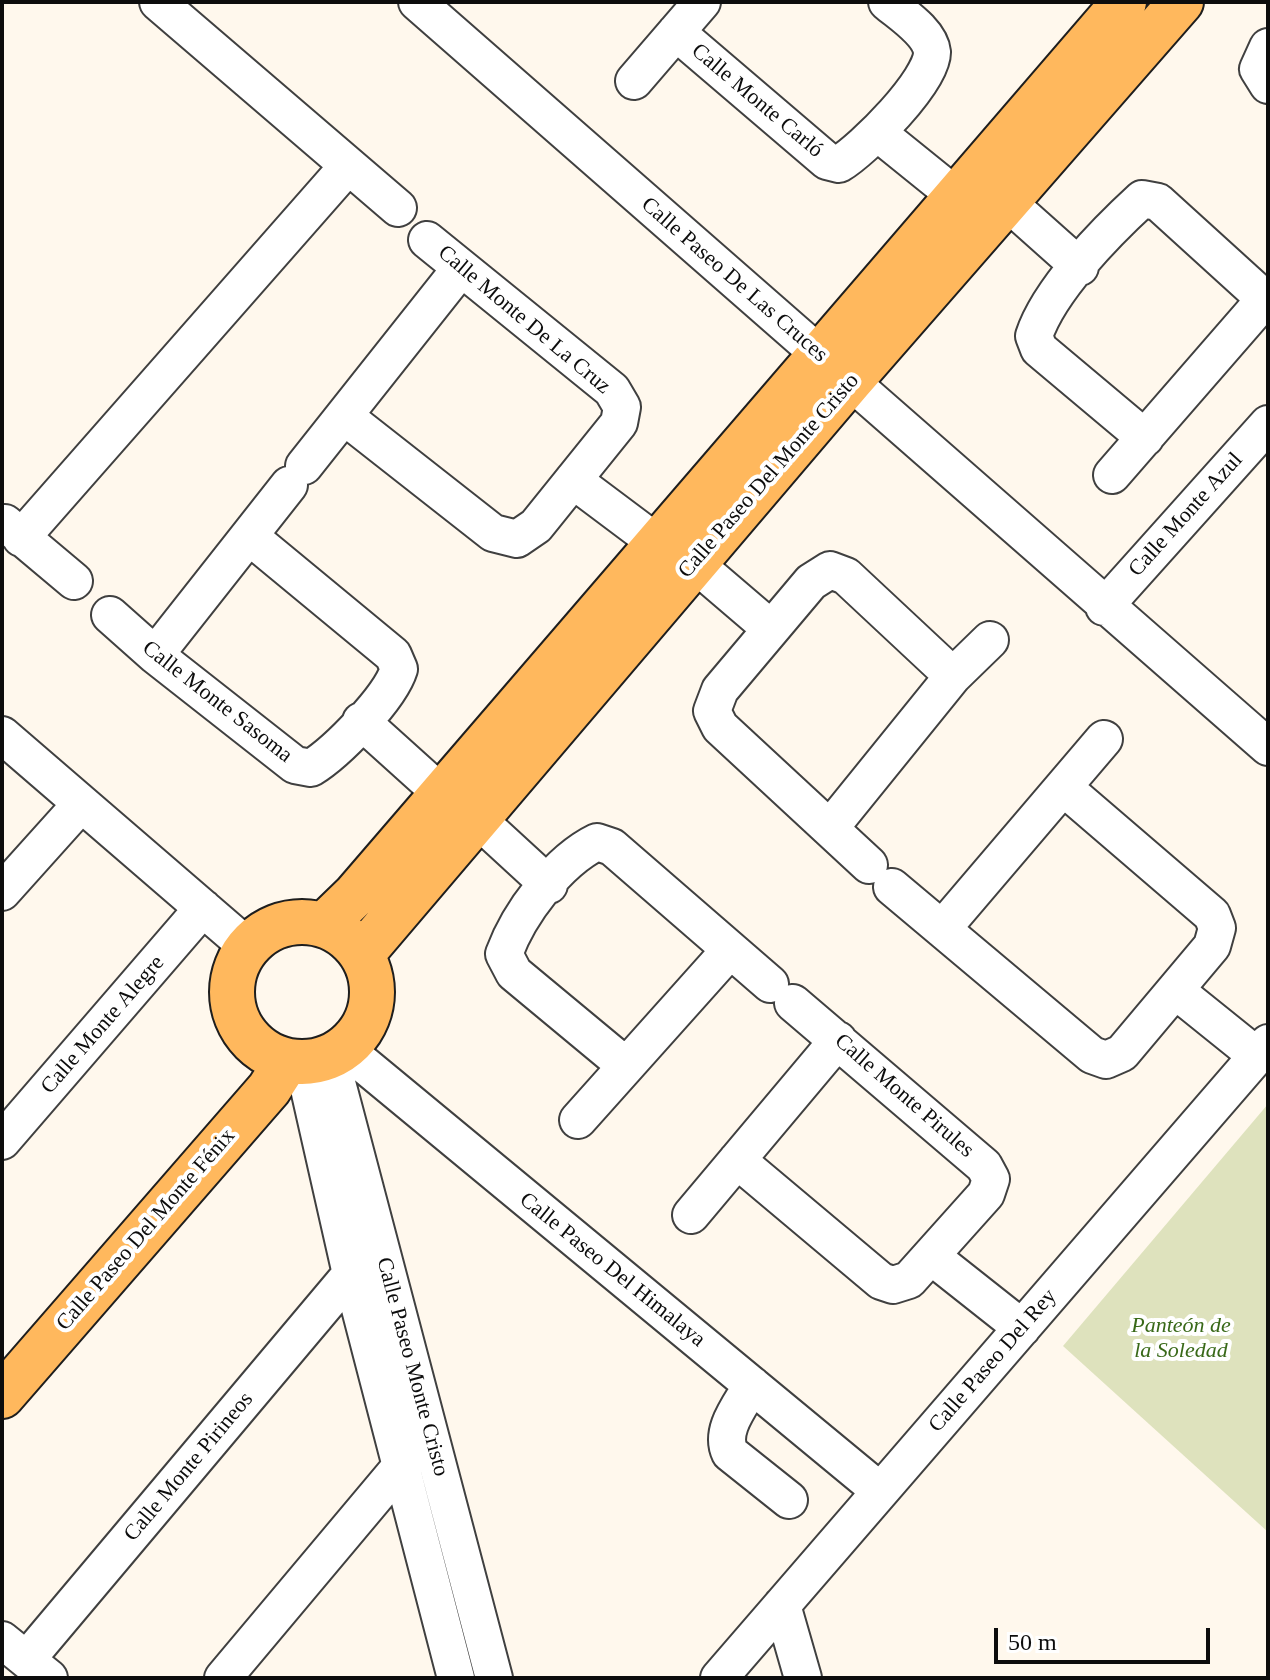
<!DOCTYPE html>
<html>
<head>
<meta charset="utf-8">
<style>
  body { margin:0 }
  #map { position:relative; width:1270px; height:1680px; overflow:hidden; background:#fff8ed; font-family:Georgia,serif }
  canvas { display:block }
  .frame { position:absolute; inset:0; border:4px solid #0d0d0d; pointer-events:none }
  .scale { position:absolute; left:994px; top:1628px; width:216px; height:36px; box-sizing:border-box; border:4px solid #0d0d0d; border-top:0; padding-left:10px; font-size:24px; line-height:28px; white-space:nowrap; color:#0d0d0d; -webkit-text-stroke:6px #fff; paint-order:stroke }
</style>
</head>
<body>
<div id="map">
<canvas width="1270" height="1680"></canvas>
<div class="frame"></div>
<div class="scale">50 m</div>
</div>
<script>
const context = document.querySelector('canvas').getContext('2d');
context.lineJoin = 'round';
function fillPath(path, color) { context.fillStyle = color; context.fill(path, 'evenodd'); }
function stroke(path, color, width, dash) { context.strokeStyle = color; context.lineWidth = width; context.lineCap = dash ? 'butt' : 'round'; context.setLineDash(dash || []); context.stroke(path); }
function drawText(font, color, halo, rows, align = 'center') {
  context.font = font + ' Georgia,serif'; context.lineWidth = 8; context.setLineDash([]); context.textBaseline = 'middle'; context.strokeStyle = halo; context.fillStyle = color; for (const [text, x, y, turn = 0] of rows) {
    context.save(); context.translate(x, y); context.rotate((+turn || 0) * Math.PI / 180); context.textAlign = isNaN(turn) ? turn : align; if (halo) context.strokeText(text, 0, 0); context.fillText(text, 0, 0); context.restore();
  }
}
const cemetery = new Path2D(`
  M1268 1104V1532L1063 1346Z`);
const minor = new Path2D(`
  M158 2 398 208
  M417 2 1268 747
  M676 32 827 161 839 164C863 150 933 80 932 52 930 32 901 14 887 2
  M1268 47 1258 69 1268 85
  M634 81 702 2
  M878 133 956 196
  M1006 201 1080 267
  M344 416 493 533 517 539 536 526 619 423 622 407 612 390 427 240
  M1145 438 1039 349 1034 336C1049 290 1106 232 1142 199L1158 202 1268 302
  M304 466 461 268
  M1112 475 1265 299
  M573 480 657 543
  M5 523 74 581
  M21 538 348 166
  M694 563 770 628
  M1104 607 1268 424
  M110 615 155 655 295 765 311 768C337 752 390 698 399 669L393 655 249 536
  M155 655 289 485
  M361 721 442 794
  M2 735 249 948
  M475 817 549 885
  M830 828 953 676 990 640
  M869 865 720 727 712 711 720 690 811 582 830 570 846 576 953 676
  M892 887 1092 1055 1106 1060 1122 1053 1212 946 1217 928 1212 915 1063 787
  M2 892 81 804
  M942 929 1104 739
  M1175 990 1257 1056
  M344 1048 880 1491
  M330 1056 494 1678
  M303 1062 351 1274 456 1678
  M626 1066 514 973 504 954C519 913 558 861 597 842L612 847 770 984
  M578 1120 730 950
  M2 1141 203 908
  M737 1160 881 1281 893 1285 909 1280 986 1194 991 1179 984 1166 793 1003
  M691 1215 838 1040
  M931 1256 1022 1328
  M752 1385C741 1405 719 1430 730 1453L789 1500
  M782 1605 803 1678
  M2 1640 49 1678
  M27 1659 351 1274
  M223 1678 401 1466
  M719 1678 1268 1043`);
const major = new Path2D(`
  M232 992a70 70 0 1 1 140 0a70 70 0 1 1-140 0Z
  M324 925 355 895 1124 2
  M362 954 850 381 1181 2
  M2 1396 269 1089 287 1061`);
const streetNames = [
  ["Calle Monte Carló",757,101,40],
  ["Calle Paseo De Las Cruces",734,280,41],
  ["Calle Monte De La Cruz",524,320,40],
  ["Calle Paseo Del Monte Cristo",769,476,-49],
  ["Calle Monte Azul",1186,515,-48],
  ["Calle Monte Sasoma",217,702,38],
  ["Calle Monte Alegre",103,1025,-49],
  ["Calle Monte Pirules",904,1096,41],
  ["Calle Paseo Del Monte Fénix",146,1230,-49],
  ["Calle Paseo Del Himalaya",612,1270,39],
  ["Calle Paseo Del Rey",993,1361,-49],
  ["Calle Paseo Monte Cristo",412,1367,75],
  ["Calle Monte Pirineos",189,1467,-50]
];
const parkNames = [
  ["Panteón de",1181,1326],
  ["la Soledad",1181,1351]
];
fillPath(cemetery, '#dee2bd');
stroke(minor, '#404040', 40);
stroke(major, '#1e1e1e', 48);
stroke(minor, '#fff', 36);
stroke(major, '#ffb85d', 44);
drawText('22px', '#0d0d0d', '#fff', streetNames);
drawText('italic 22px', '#396919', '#fff', parkNames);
</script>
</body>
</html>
